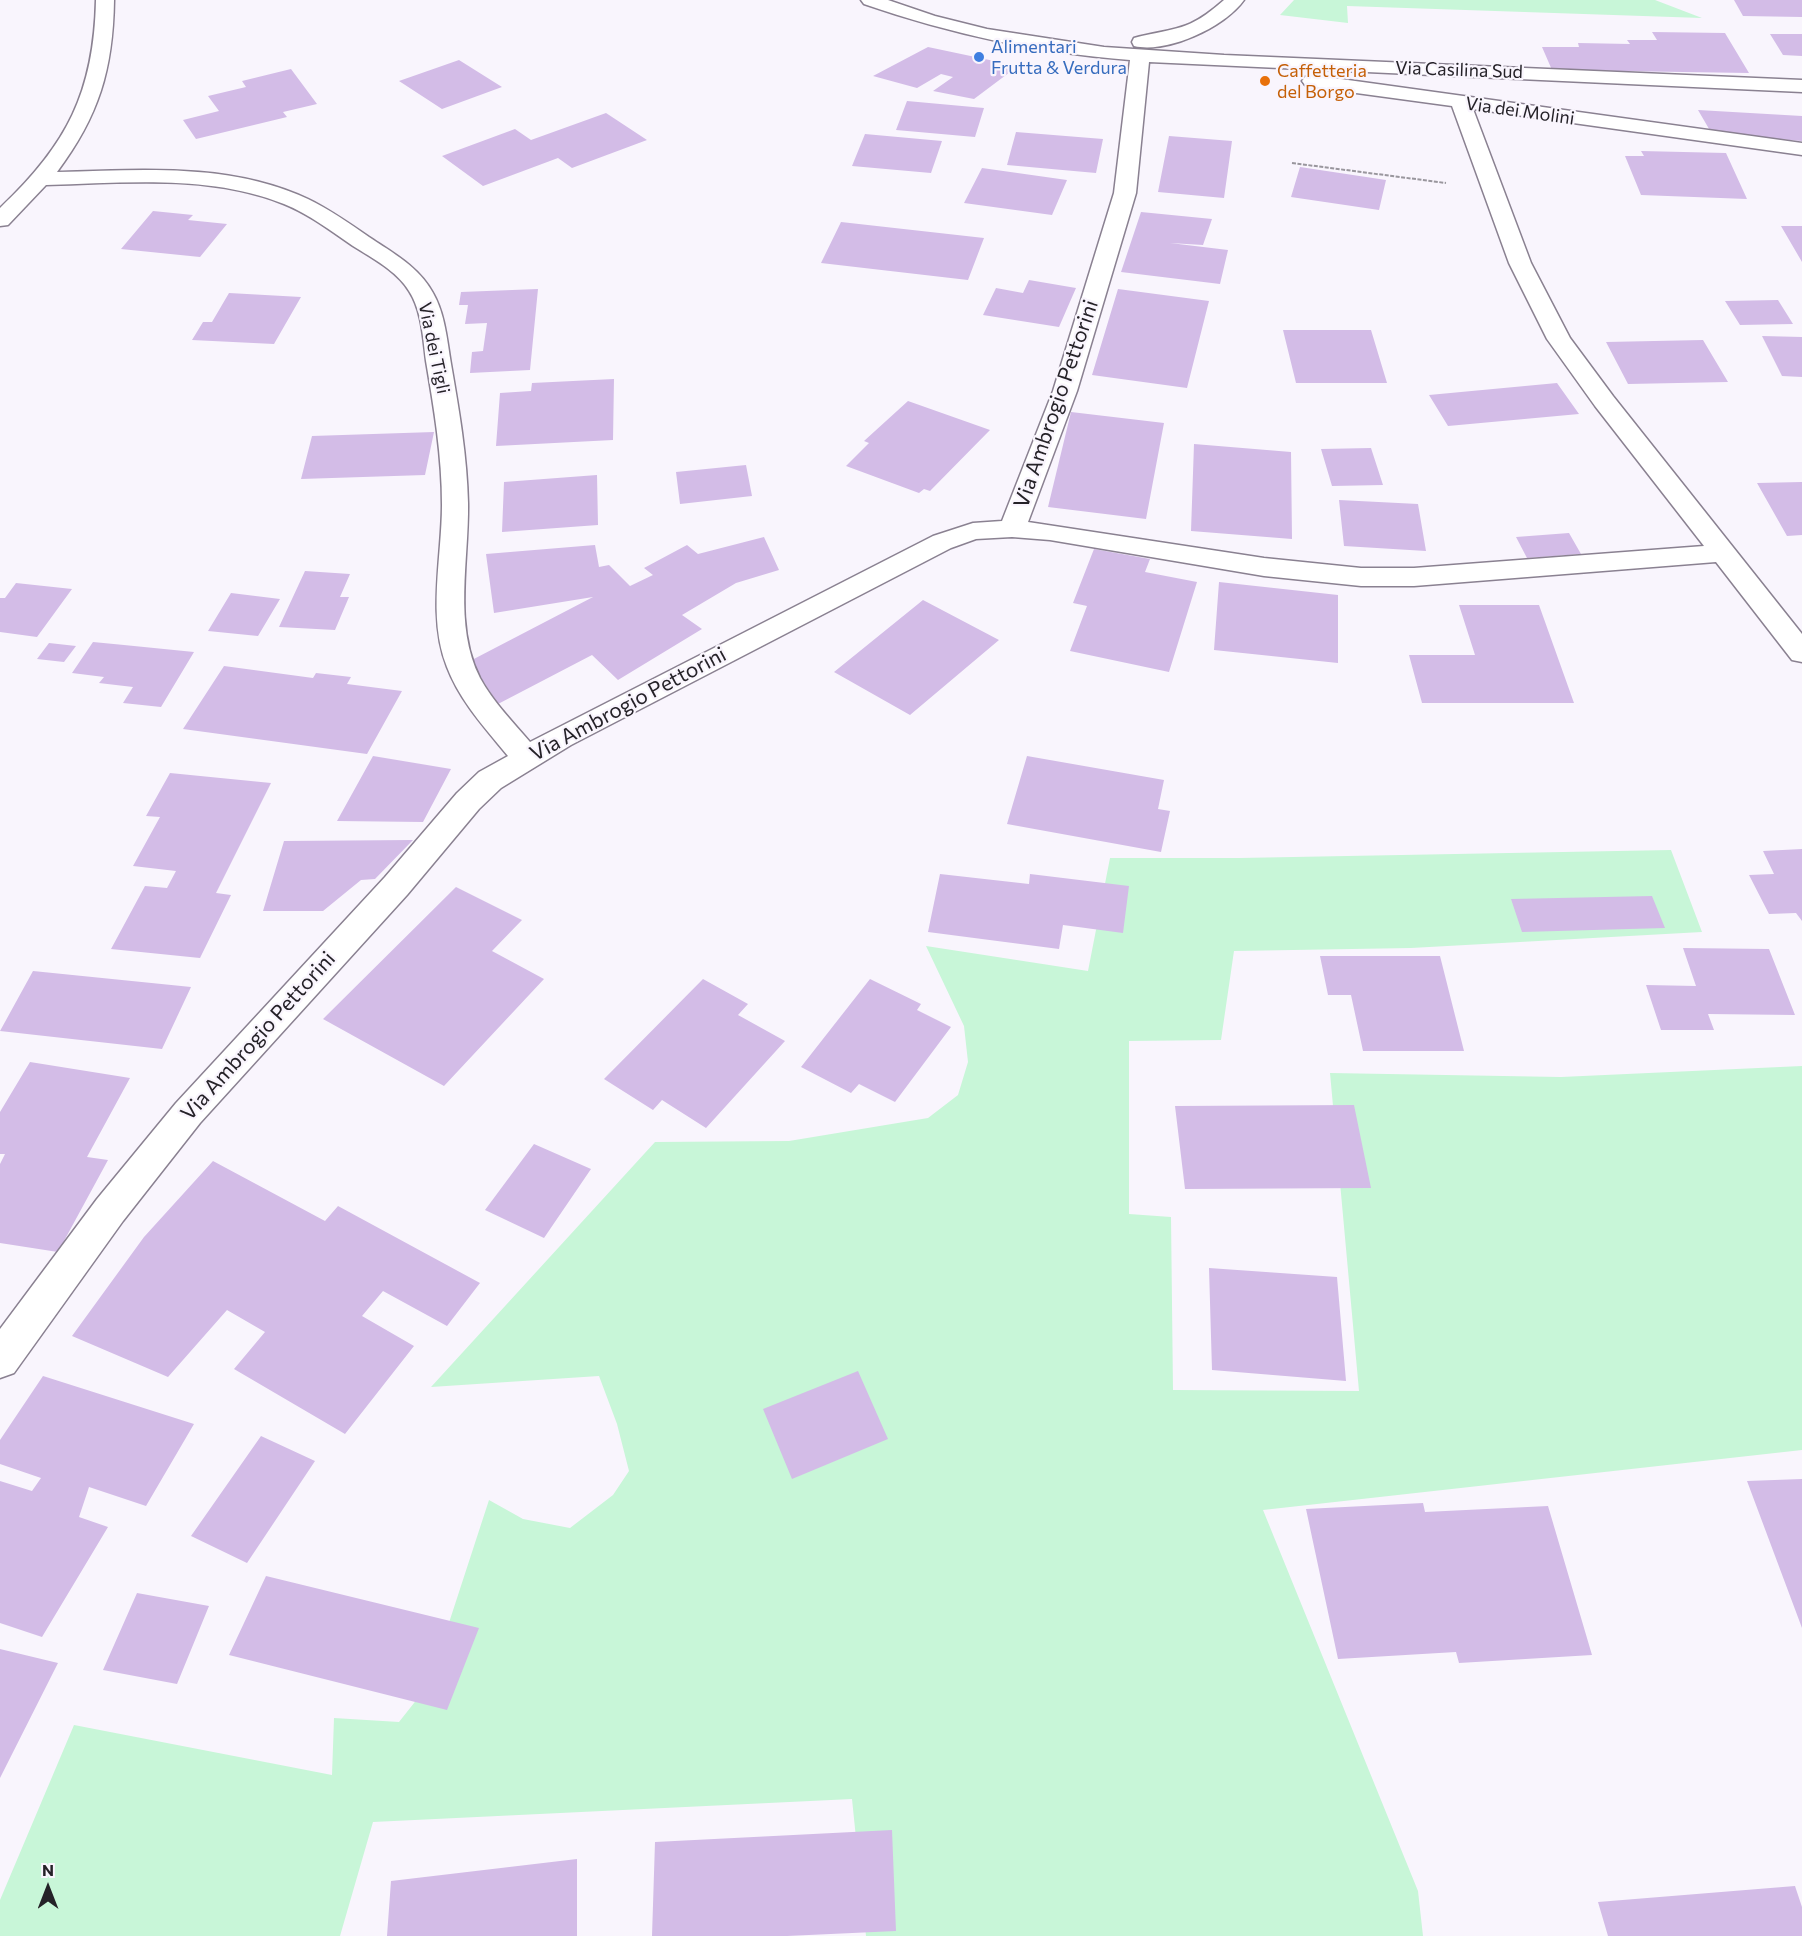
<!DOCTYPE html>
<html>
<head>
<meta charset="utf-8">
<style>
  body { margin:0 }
  #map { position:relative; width:1802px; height:1936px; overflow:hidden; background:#f9f5fd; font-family:Commissioner,sans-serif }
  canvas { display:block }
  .north { position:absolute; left:18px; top:1858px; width:60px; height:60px; -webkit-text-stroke:4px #f9f5fd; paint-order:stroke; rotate:0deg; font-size:16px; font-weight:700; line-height:24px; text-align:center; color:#252228 }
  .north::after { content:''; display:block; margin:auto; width:21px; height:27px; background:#252228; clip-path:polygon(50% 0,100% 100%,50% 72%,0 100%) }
</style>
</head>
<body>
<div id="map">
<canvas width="1802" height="1936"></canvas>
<div class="north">N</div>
</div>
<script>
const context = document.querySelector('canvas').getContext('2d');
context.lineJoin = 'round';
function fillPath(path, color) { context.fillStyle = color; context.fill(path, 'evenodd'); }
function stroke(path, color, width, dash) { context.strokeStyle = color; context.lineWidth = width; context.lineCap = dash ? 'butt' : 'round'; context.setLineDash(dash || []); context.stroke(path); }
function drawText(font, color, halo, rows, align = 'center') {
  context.font = font + ' Commissioner,sans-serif'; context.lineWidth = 4.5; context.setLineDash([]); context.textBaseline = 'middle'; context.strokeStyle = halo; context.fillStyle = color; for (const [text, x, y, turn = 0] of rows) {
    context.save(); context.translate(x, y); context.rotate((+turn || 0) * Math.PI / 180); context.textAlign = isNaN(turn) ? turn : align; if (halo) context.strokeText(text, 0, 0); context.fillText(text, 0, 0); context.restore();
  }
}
const green = new Path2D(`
  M1294 0H1655L1702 18 1347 6 1348 23 1280 15Z
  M1671 850 1702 932 1411 948 1234 951 1221 1040 1129 1041V1214L1171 1217 1173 1390 1359 1391 1330 1073 1561 1077 1802 1066V1450L1263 1510 1418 1891 1423 1936H866L852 1799 373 1822 340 1936H0V1900L74 1725 332 1775 334 1718 399 1722 429 1684 489 1500 523 1519 570 1528 613 1495 629 1471 617 1424 599 1376 431 1387 655 1142 789 1141 928 1118 958 1095 968 1062 964 1026 926 946 1088 971 1110 858H1239Z`);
const building = new Path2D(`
  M1734 0H1802V17L1743 16Z
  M1652 32 1725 33 1749 73 1552 70 1542 47H1579L1578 43 1630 44 1627 40H1657Z
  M1770 34H1802V56L1783 55Z
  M928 47 1018 66 974 99 933 91 953 77 941 74 917 88 873 76Z
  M459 60 502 87 442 109 399 81Z
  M291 69 317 104 283 112 287 117 196 139 183 120 219 111 208 96 246 87 242 81Z
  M907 101 984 108 975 137 896 130Z
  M1698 110 1802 116V141L1712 134Z
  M606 113 647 140 572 168 558 158 483 186 442 156 515 129 531 140Z
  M1016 132 1103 139 1096 173 1007 165Z
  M865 134 942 141 931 173 852 166Z
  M1169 136 1232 141 1224 198 1158 192Z
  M1641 151 1726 153 1747 199 1641 195 1625 156H1644Z
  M1300 167 1386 180 1379 210 1291 197Z
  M982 168 1067 180 1052 215 964 203Z
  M153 211 193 215 188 220 227 224 200 257 121 249Z
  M1141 212 1212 219 1203 245 1170 243 1228 250 1220 284 1121 272Z
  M841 222 984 238 968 280 821 263Z
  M1781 226H1802V262Z
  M1029 280 1076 288 1059 327 983 315 996 288 1023 293Z
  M538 289 530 370 470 373 472 352 483 351 487 323 465 324 468 305H459L461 292Z
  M1118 289 1209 301 1187 388 1092 375Z
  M229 293 301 297 274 344 192 340 203 322H212Z
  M1778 300 1793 324 1740 325 1725 301Z
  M1283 330H1371L1387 383H1296Z
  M1762 336 1802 337V377L1782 376Z
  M1703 340 1728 382 1628 384 1606 342Z
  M614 379 613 440 496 446 500 393 531 391 532 383Z
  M1557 383 1579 414 1448 426 1429 395Z
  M908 401 990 430 930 491 924 489 919 493 846 466 869 443 864 441Z
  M1071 412 1164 423 1146 519 1048 507Z
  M434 432 425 475 301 479 312 436Z
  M1194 444 1291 452 1292 539 1191 531Z
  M1371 448 1383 485 1332 486 1321 449Z
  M746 465 752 496 680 504 676 472Z
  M597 475 598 525 502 532 504 482Z
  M1802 482V535L1787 536 1757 483Z
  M1339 500 1418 504 1426 551 1344 546Z
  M1569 533 1581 554 1527 558 1516 537Z
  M764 537 779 570 736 583 682 615 702 629 618 680 592 655 498 704 470 661 593 597 494 613 486 554 595 545 599 567 609 565 630 586 653 575 644 568 687 545 698 554Z
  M1094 549 1150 559 1145 572 1197 582 1169 672 1070 651 1087 606 1073 603Z
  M305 571 350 574 340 597H349L335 630 279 627Z
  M1219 582 1338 595V663L1214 650Z
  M16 583 72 589 37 637 0 632V598H5Z
  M231 593 280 599 258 636 208 631Z
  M923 600 999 640 910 715 834 672Z
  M1459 605H1539L1574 703H1422L1409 655H1475Z
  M93 642 124 645 194 652 161 707 123 703 133 687 99 683 104 677 72 673Z
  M49 643 76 646 64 662 37 659Z
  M224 666 313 678 316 673 351 677 347 684 402 691 367 754 183 729Z
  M373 756 451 769 423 822 337 821Z
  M1027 756 1164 780 1158 809 1170 811 1161 852 1007 824Z
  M170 773 271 783 216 893 231 895 200 958 111 949 145 886 167 888 176 871 133 866 160 817 146 816Z
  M413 840 375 879 361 880 323 911H263L284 841Z
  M1802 849V921L1796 913 1769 914 1749 875 1774 874 1763 851Z
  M940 874 1029 884 1030 874 1129 886 1123 933 1063 925 1059 949 928 932Z
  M456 887 522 920 492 951 544 979 444 1086 323 1019Z
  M1652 896 1665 928 1522 932 1511 899Z
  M1683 948 1769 949 1795 1015 1708 1014 1714 1030H1661L1646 985 1696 986Z
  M1320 956H1440L1464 1051H1363L1351 995H1328Z
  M33 971 191 987 162 1049 0 1031Z
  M703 979 748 1004 738 1015 785 1041 706 1128 662 1100 653 1110 604 1079Z
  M870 979 921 1004 917 1010 951 1027 895 1102 859 1084 851 1093 801 1067Z
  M30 1062 130 1078 87 1157 108 1160 58 1252 0 1243V1164L5 1154H0V1112Z
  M1354 1105 1371 1188 1185 1189 1175 1106Z
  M534 1144 591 1169 544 1238 485 1210Z
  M213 1161 325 1221 338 1206 480 1283 447 1326 383 1291 362 1316 414 1346 345 1434 234 1369 265 1332 227 1310 168 1377 72 1336 144 1237Z
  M1209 1268 1337 1277 1346 1381 1212 1370Z
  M858 1371 888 1439 792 1479 763 1409Z
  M43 1376 194 1424 146 1506 89 1487 79 1517 108 1527 42 1637 0 1623V1481L32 1491 41 1478 0 1464V1440Z
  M261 1436 315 1461 247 1563 191 1536Z
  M1802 1479V1628L1747 1481Z
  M1423 1503 1425 1512 1548 1506 1592 1655 1459 1663 1456 1652 1338 1659 1306 1509Z
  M266 1576 479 1628 447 1710 229 1655Z
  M137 1593 209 1606 177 1684 103 1670Z
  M0 1649 58 1663 0 1778Z
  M892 1830 896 1931 787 1936H652L655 1842Z
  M577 1859V1936H387L391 1881Z
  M1795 1886 1802 1907V1936H1608L1598 1902Z`);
const path = new Path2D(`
  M1292 163 1446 183`);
const minor = new Path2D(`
  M96 0H114C113 69 99 116 57 172 140 170 230 162 308 199 329 209 349 223 369 237 393 253 419 267 433 293 445 314 447 340 451 364 459 410 467 456 468 503 469 560 453 625 480 678 493 702 513 722 530 742L933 536 973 523 1002 521 1053 391 1114 193 1130 60C1038 53 951 34 864 4L861 0H888L935 16 987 29 1104 47 1224 55 1802 80V92L1149 62 1136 193 1077 391 1028 522 1264 558 1361 568H1414L1704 546 1595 406 1547 339 1509 263 1452 106 1312 87 1305 85 1302 81 1305 77 1312 75 1802 143V155L1473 109 1531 263 1570 338 1613 396 1802 634V662L1792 660 1716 562 1414 586H1361L1264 576 1050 540 1012 537 976 539 951 548 571 745 501 788 479 809 407 895 200 1123 123 1221 14 1373 0 1378V1329L97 1199 176 1103 385 877 457 793 479 772 508 756C485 728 460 701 447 667 427 617 442 557 442 505 442 456 434 408 426 361 423 338 422 311 409 291 397 271 372 258 353 246 331 231 309 214 284 204 209 174 125 183 46 185L8 225 0 226V208C67 145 94 92 96 0Z
  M1224 0H1244C1225 27 1167 54 1134 46L1132 42 1134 38C1177 27 1188 32 1224 0Z`);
const markers = [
  [979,57,6,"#3f7fe0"],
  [1265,81,6,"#e8710a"]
];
const farShopnames = [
  ["Alimentari",991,47],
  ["Frutta & Verdura",991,68]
];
const farStreetnames = [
  ["Via Casilina Sud",1459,70,2],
  ["Via dei Molini",1520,111,8],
  ["Via dei Tigli",434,348,78]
];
const farFoodnames = [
  ["Caffetteria",1277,71],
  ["del Borgo",1277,92]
];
const streetNames = [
  ["Via Ambrogio Pettorini",1056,404,-71],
  ["Via Ambrogio Pettorini",628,704,-28],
  ["Via Ambrogio Pettorini",258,1036,-48]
];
fillPath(green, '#c8f6d8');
fillPath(building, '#d3bce7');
stroke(minor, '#8a8191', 3);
stroke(path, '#99969d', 2, [4, 1.5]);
fillPath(minor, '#fff');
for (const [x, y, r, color] of markers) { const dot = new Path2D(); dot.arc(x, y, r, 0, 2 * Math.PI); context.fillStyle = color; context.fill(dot); stroke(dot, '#f9f5fd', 2); }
drawText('18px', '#366cbe', '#f9f5fd', farShopnames, 'left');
drawText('18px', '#252228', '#f9f5fd', farStreetnames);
drawText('18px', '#c56008', '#f9f5fd', farFoodnames, 'left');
drawText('21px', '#252228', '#f9f5fd', streetNames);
</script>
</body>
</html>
